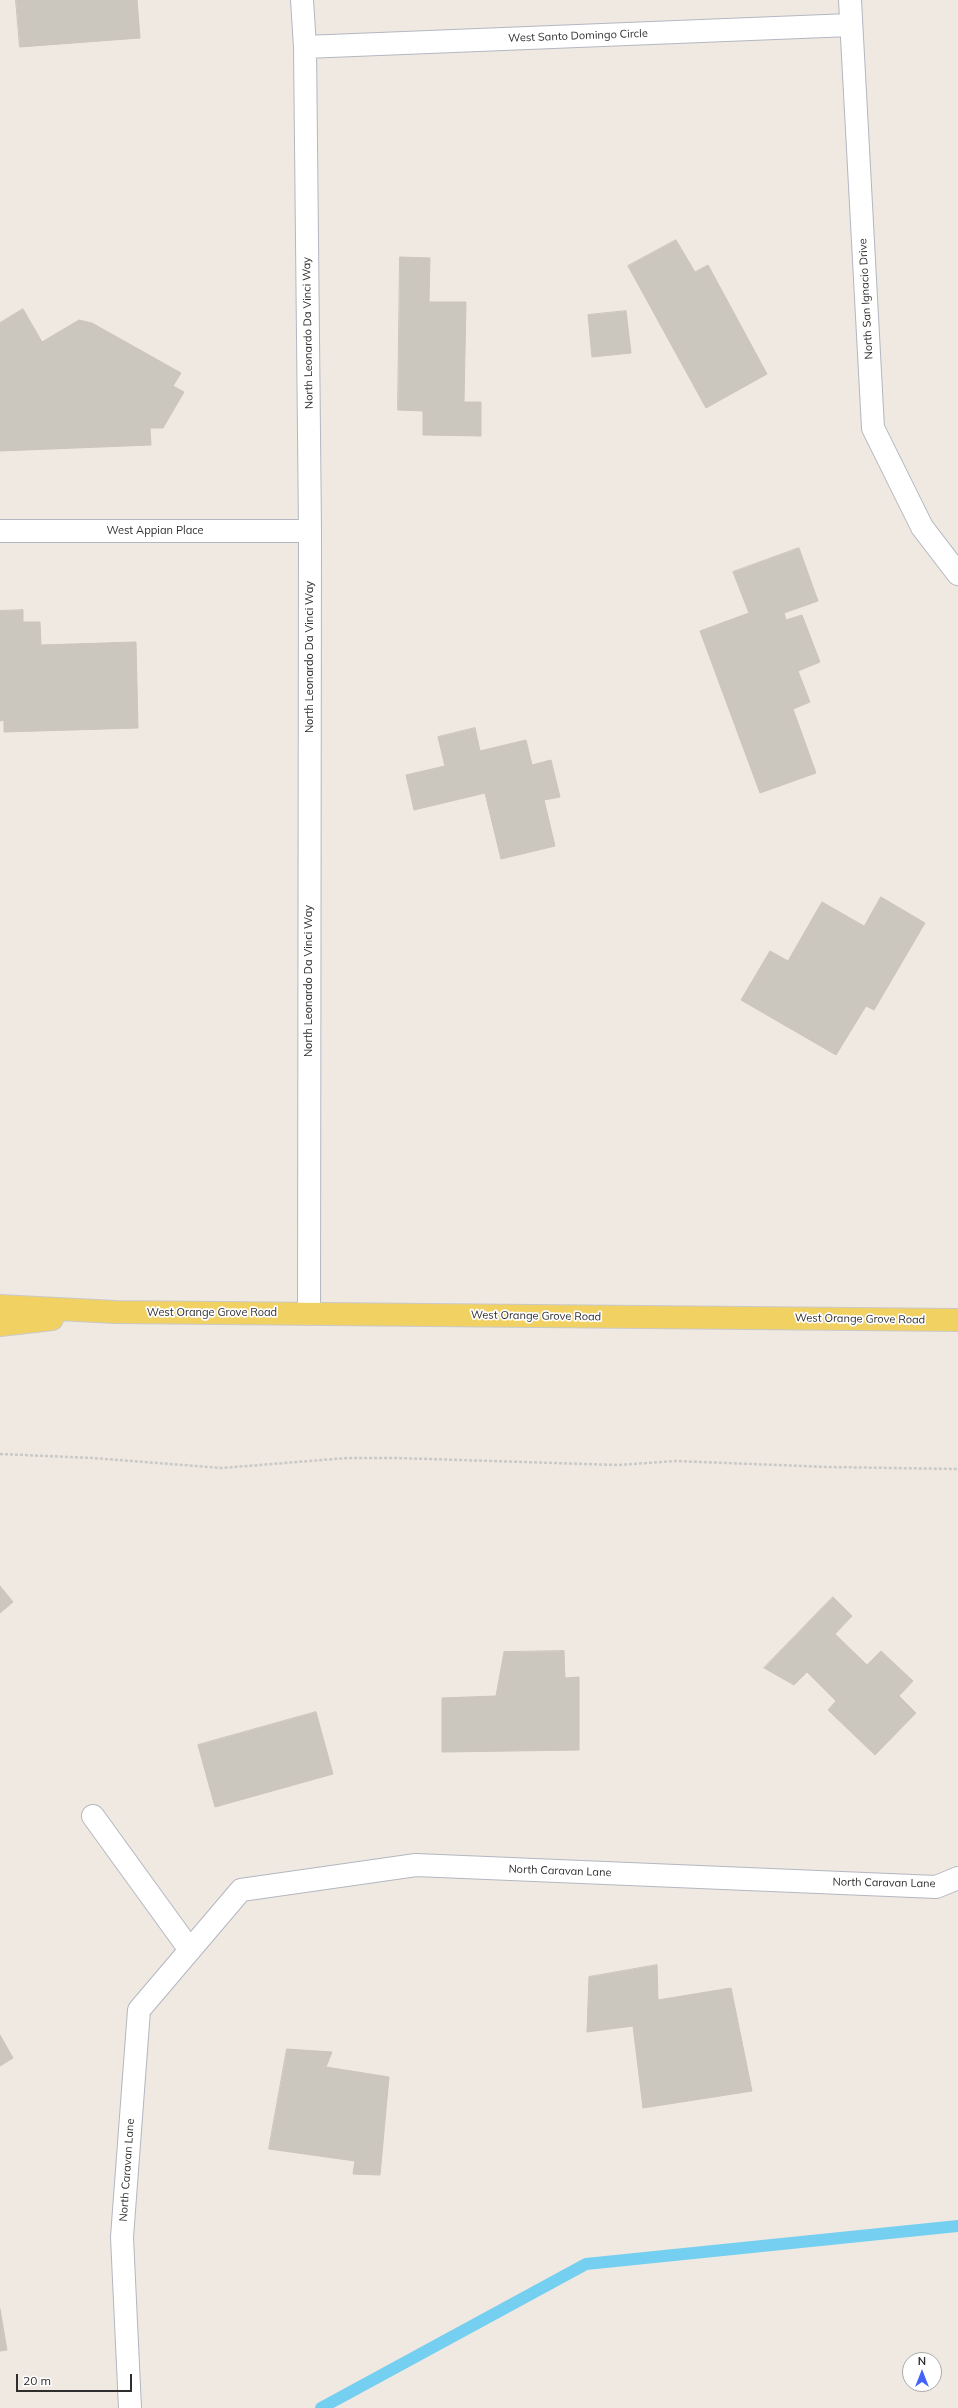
<!DOCTYPE html>
<html>
<head>
<meta charset="utf-8">
<style>
  body { margin:0 }
  #map { position:relative; width:958px; height:2408px; overflow:hidden; background:#efe9e1; font-family:Mulish,sans-serif }
  canvas { display:block }
  .north { position:absolute; left:902px; top:2352px; width:40px; height:40px; box-sizing:border-box; background:#fff; border:1px solid #ababab; border-radius:50%; rotate:0deg; font-size:11px; font-weight:700; line-height:16px; text-align:center; color:#2e2e2e }
  .north::after { content:''; display:block; margin:auto; width:14px; height:18px; background:#4264fb; clip-path:polygon(50% 0,100% 100%,50% 72%,0 100%) }
  .scale { position:absolute; left:16px; top:2374px; width:116px; height:18px; box-sizing:border-box; border:2px solid #2e2e2e; border-top:0; padding-left:5px; font-size:12px; line-height:14px; white-space:nowrap; color:#2e2e2e; -webkit-text-stroke:3px #fff; paint-order:stroke }
</style>
</head>
<body>
<div id="map">
<canvas width="958" height="2408"></canvas>
<div class="north">N</div>
<div class="scale">20 m</div>
</div>
<script>
const context = document.querySelector('canvas').getContext('2d');
context.lineJoin = 'round';
function stroke(path, color, width, dash) { context.strokeStyle = color; context.lineWidth = width; context.lineCap = dash ? 'butt' : 'round'; context.setLineDash(dash || []); context.stroke(path); }
function fillPath(path, color) { context.fillStyle = color; context.fill(path, 'evenodd'); }
function drawText(font, color, halo, rows, align = 'center') {
  context.font = font + ' Mulish,sans-serif'; context.lineWidth = 3.5; context.setLineDash([]); context.textBaseline = 'middle'; context.strokeStyle = halo; context.fillStyle = color; for (const [text, x, y, turn = 0] of rows) {
    context.save(); context.translate(x, y); context.rotate((+turn || 0) * Math.PI / 180); context.textAlign = isNaN(turn) ? turn : align; if (halo) context.strokeText(text, 0, 0); context.fillText(text, 0, 0); context.restore();
  }
}
const stream = new Path2D(`
  M321 2408 586 2264 958 2226`);
const building = new Path2D(`
  M16 0H137L140 38 20 47Z
  M676 240 695 272 708 265 767 374 706 408 628 266Z
  M400 257 430 258 429 302H466L464 402H481V436L423 435V411L398 410Z
  M23 309 42 342 79 320 92 323 181 373 173 386 184 392 163 428H150L151 445 0 451V323Z
  M626 311 631 353 592 357 588 315Z
  M799 548 818 601 784 613 786 620 802 615 820 662 798 671 810 702 793 709 816 773 760 793 700 631 749 613 733 572Z
  M23 610V622H40L41 645 136 642 138 728 4 732V720L0 721V611Z
  M475 728 480 751 526 740 532 765 551 760 560 797 544 800 555 846 501 859 485 793 414 810 406 775 445 766 438 737Z
  M881 897 925 923 874 1010 866 1006 836 1055 741 1000 770 951 788 961 822 902 864 926Z
  M0 1586 13 1602 0 1613Z
  M833 1597 852 1616 835 1634 867 1665 881 1651 913 1681 899 1696 916 1713 875 1755 828 1710 836 1701 807 1672 794 1685 764 1668Z
  M564 1651 565 1678 579 1677V1750L442 1752V1698L496 1696 504 1652Z
  M316 1712 333 1774 215 1807 198 1745Z
  M657 1965 658 2000 731 1988 752 2091 643 2108 633 2026 587 2032 589 1977Z
  M0 2035 13 2058 0 2066Z
  M287 2049 332 2052 326 2067 389 2077 380 2175 353 2174 355 2161 269 2149Z
  M0 2309 7 2350 0 2351Z`);
const path = new Path2D(`
  M0 1454 93 1458 222 1468 347 1458H397L618 1465 676 1461 828 1467 958 1469`);
const minor = new Path2D(`
  M302 0 305 47 310 531 309 1314
  M850 0 873 428 922 527 958 574
  M305 47 850 25
  M0 531H310
  M93 1816 190 1950
  M130 2408 122 2237 139 2010 241 1890 416 1865 936 1887 958 1878`);
const primary = new Path2D(`
  M0 1306 115 1312 958 1320
  M0 1325 52 1319`);
const streetNames = [
  ["West Santo Domingo Circle",578,36,-2],
  ["North San Ignacio Drive",866,299,-93],
  ["North Leonardo Da Vinci Way",308,333,-91],
  ["West Appian Place",155,531],
  ["North Leonardo Da Vinci Way",310,657,-90],
  ["North Leonardo Da Vinci Way",309,981,-90],
  ["West Orange Grove Road",212,1313],
  ["West Orange Grove Road",536,1316,1],
  ["West Orange Grove Road",860,1319,1],
  ["North Caravan Lane",560,1871,2],
  ["North Caravan Lane",884,1883,1],
  ["North Caravan Lane",127,2170,-86]
];
stroke(stream, '#75cff0', 12);
fillPath(building, '#cbc7bf');
stroke(building, '#cbc5ba', 1);
stroke(minor, '#b4b7c1', 24);
stroke(primary, '#c9c9c9', 24);
stroke(path, '#c9c9c9', 2.5, [3, 2]);
stroke(minor, '#fff', 22);
stroke(primary, '#f2d163', 22);
drawText('11px', '#2e2e2e', '#fff', streetNames);
</script>
</body>
</html>
